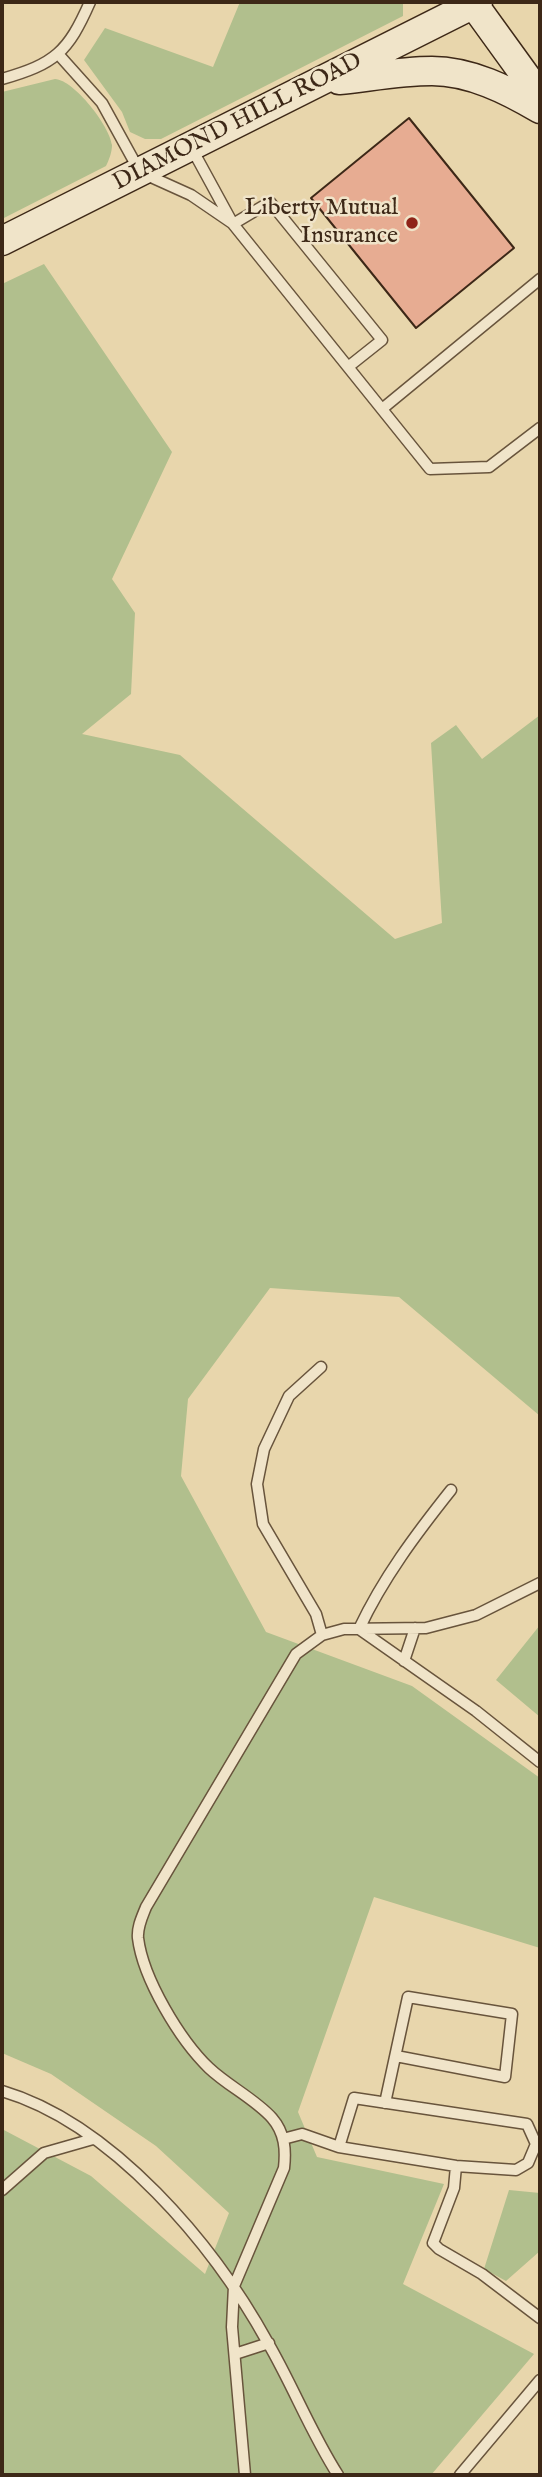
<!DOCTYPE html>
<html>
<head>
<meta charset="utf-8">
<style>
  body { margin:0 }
  #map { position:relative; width:542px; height:2477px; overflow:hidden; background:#e8d6ac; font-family:"IM FELL English",serif }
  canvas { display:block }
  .frame { position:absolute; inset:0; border:4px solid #3d2817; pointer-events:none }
</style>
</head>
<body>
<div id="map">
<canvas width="542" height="2477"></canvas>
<div class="frame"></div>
</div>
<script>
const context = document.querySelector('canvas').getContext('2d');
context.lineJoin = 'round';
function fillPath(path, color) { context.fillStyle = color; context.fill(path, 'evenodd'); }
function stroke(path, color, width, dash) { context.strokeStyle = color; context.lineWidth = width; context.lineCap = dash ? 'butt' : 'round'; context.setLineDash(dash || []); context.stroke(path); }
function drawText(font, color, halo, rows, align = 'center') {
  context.font = font + ' "IM FELL English",serif'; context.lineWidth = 5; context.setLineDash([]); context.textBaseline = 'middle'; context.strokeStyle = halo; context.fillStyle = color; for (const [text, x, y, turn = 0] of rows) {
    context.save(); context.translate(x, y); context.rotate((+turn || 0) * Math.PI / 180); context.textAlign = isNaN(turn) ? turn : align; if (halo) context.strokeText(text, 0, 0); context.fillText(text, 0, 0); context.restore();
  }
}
const green = new Path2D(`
  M240 2H403V16L161 139H145L130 132 122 112 84 60 105 28 213 67Z
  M55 79C74 80 110 126 112 145 112 152 109 160 106 166L2 219V92Z
  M44 264 172 452 112 579 135 613 131 694 82 734 180 755 395 939 442 923 431 743 456 725 482 759 540 715V1416L399 1297 270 1288 188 1399 181 1476 266 1632 412 1686 540 1778V1948L374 1897 298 2112 317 2157 444 2184 403 2284 534 2354 431 2475H2V2129L91 2176 205 2274 229 2213 156 2146 51 2074 2 2053V284Z
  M540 1625V1717L496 1680Z
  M509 2190 540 2193V2251L506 2281 484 2269Z`);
const building = new Path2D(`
  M409 118 514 248 416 328 311 198Z`);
const lane = new Path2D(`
  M59 55 102 103 140 172 191 195 232 223
  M2 79C55 64 68 52 90 2
  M191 147 233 224 430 469 489 467 540 428
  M233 224 270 202 382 340 348 367
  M382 409 540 279
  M321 1367 289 1396 264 1449 257 1484 263 1524 316 1614 322 1635
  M451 1490C416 1534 383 1578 359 1629L476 1711 540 1762
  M404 1661 415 1628
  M2 2091C113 2124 214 2245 268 2343 293 2386 311 2433 338 2475
  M354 2098 527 2124 536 2144 528 2163 516 2170 456 2166 339 2147Z
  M385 2103 408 1997 512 2014 505 2077 396 2056
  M283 2139 302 2134 339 2147
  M456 2166 454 2188 433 2243 439 2249 482 2274 540 2318
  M2 2190 44 2153 93 2139
  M235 2354 269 2343
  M245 2475 232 2327 234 2286 284 2168C286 2150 285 2133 272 2118 255 2099 228 2086 209 2068 180 2040 143 1979 138 1938 137 1927 142 1917 146 1907L296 1654 322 1635 344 1629 426 1628 476 1615 540 1583
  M460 2475 540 2380`);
const secondary = new Path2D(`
  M472 2 540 96
  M339 80C369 77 401 71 432 71 470 71 508 90 540 109
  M2 241 478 2`);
const markers = [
  [412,223,7,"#8f2418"]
];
const streetNames = [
  ["DIAMOND HILL ROAD",238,123,-27]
];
const poiNames = [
  ["Liberty Mutual",398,209],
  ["Insurance",398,237]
];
fillPath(green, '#b1bf8d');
fillPath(building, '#e7ac92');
stroke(building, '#3d2817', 2);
stroke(lane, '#68543c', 13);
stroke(secondary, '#3d2817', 31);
stroke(lane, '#f0e4c9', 10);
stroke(secondary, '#f0e4c9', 28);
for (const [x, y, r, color] of markers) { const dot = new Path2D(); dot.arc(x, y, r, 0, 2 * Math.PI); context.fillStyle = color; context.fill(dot); stroke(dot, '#f0e4c9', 2.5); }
drawText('24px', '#3d2817', '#f0e4c9', streetNames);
drawText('24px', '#3d2817', '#f0e4c9', poiNames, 'right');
</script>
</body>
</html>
